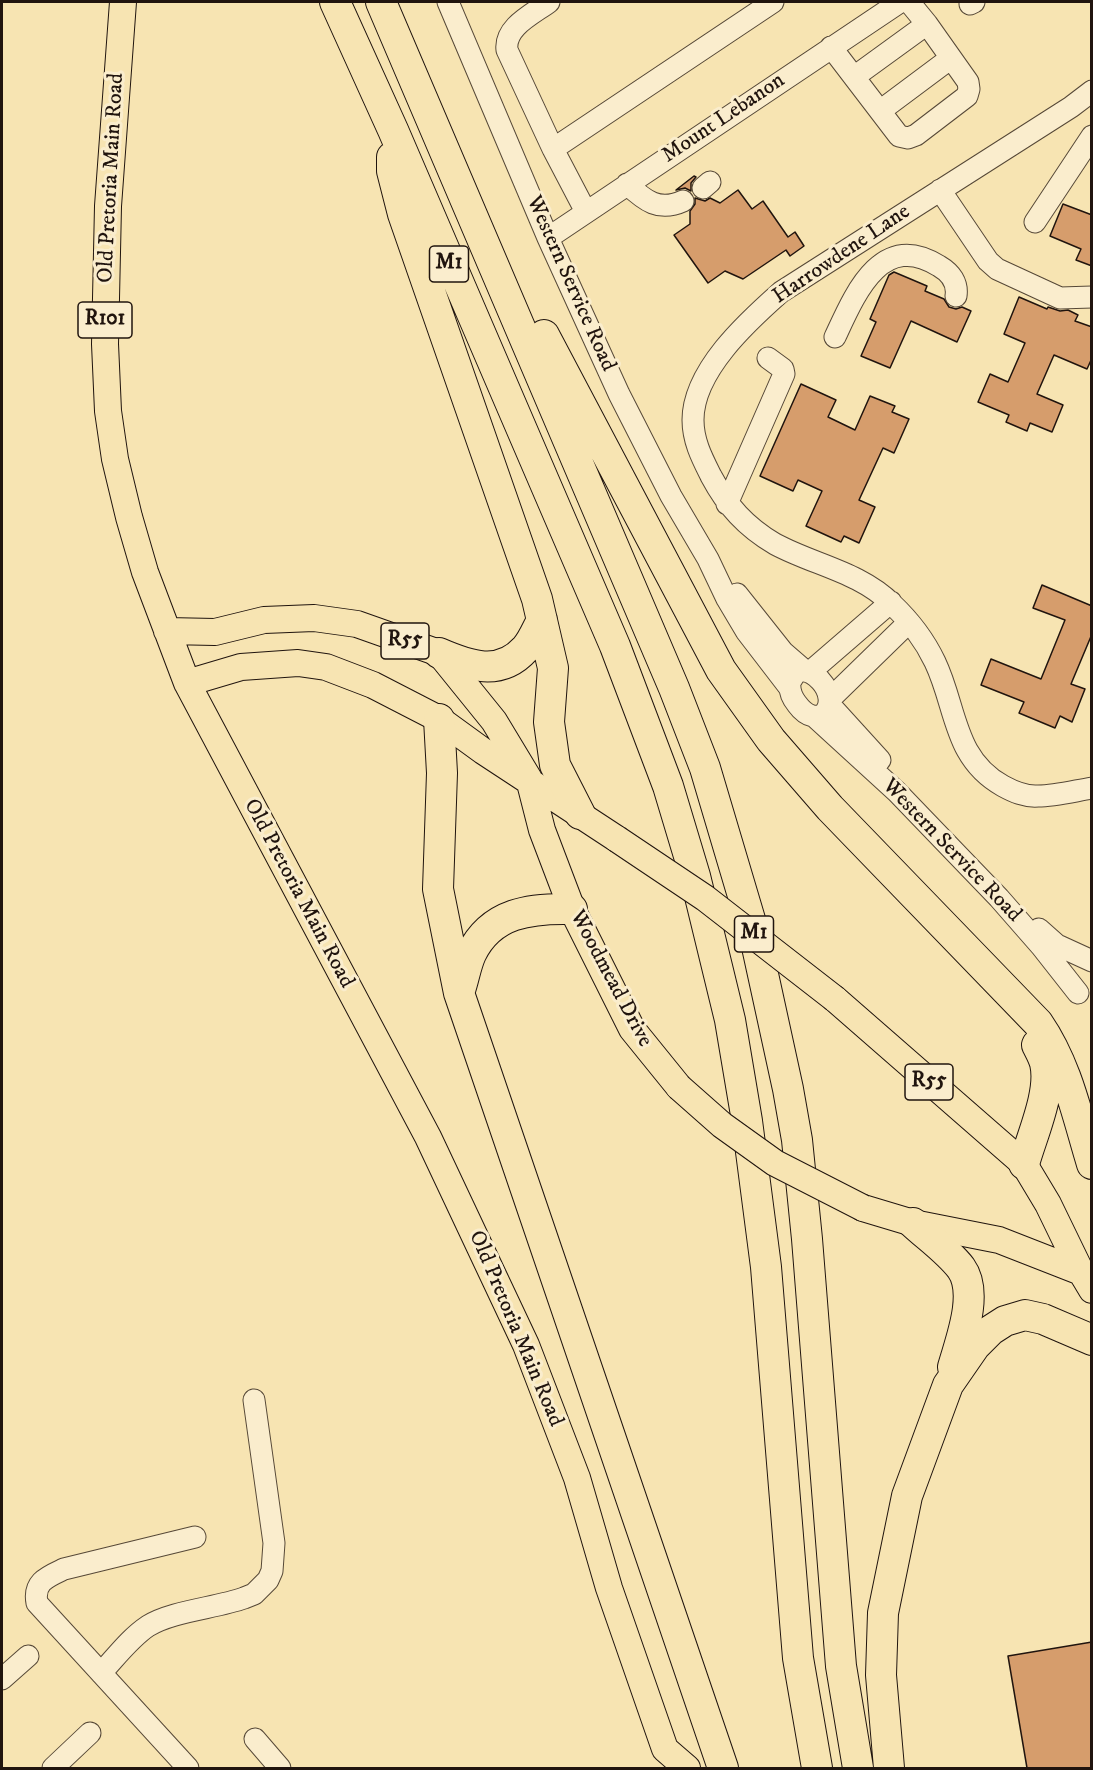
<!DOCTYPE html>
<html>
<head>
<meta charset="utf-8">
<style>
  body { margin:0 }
  #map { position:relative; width:1093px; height:1770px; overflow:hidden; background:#f7e4b2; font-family:"IM FELL DW Pica",serif }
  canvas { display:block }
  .frame { position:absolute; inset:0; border:3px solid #20140e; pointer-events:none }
</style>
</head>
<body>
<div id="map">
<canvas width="1093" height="1770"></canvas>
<div class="frame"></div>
</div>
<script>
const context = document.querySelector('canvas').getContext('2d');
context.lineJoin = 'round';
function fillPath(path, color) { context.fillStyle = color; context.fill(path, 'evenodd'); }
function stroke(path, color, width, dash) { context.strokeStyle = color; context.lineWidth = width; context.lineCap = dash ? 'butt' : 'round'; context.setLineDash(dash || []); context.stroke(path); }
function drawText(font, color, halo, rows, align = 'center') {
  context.font = font + ' "IM FELL DW Pica",serif'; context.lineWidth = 6; context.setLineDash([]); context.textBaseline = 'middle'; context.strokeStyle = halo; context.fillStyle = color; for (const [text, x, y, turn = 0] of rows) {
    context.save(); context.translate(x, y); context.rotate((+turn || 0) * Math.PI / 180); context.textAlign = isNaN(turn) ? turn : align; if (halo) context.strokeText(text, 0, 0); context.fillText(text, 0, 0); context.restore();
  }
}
const building = new Path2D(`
  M694 176 696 177 691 183V191L685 188 676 190Z
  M738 190 752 209 763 201 788 237 795 232 804 246 790 256 786 250 743 279 725 271 708 283 674 235 690 224V211L695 204V198L705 201 710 198 720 203Z
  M1063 204 1092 215V266L1076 260 1081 249 1050 236Z
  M894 272 927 286 925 291 944 299 949 307 956 309 962 307 971 311 957 342 911 321 890 368 861 356 876 322 870 319 889 275Z
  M1019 297 1047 309 1048 307 1060 311 1068 310 1078 315 1075 321 1092 327V358L1087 369 1054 355 1037 394 1063 405 1052 432 1030 423 1027 431 1006 422 1009 415 978 402 990 374 1008 382 1025 343 1004 334Z
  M801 384 836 400 828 417 855 430 870 396 895 406 892 412 909 419 894 453 883 448 859 500 875 507 859 543 844 536 841 542 806 526 822 491 798 480 793 491 760 476Z
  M1042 585 1092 606V634L1071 684 1085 689 1072 722 1060 716 1055 728 1019 713 1024 702 981 685 991 659 1041 679 1065 620 1033 608Z
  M1092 1642V1768H1027L1008 1656Z`);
const minor = new Path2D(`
  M448 2 548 238 619 394 671 496 708 559 727 599 746 631 789 687
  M549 2C533 14 504 27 507 50L553 149 586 212
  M909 2 927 24
  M970 4 974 2
  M831 47 899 136 908 138 916 135 967 96 969 89 968 82 927 24 854 77
  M1092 91 1071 107 781 292C747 322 693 371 693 420 693 441 702 458 711 476 727 506 746 527 775 544 814 565 860 572 892 604 909 620 925 641 935 662 957 708 953 758 1003 786 1014 792 1025 797 1038 796 1055 796 1074 791 1092 788
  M880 111 951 58
  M553 149 773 2
  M627 184C645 201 659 212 683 201
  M703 188 710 182
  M940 190 988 261 997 269 1060 298 1092 297
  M1035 222 1092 136
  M548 238 900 2
  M835 337C855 294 881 230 939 266 951 273 958 283 956 296
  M727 504 784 374 783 369 768 358
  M737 594 783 652 805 671
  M800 671C808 670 814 674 820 680 843 705 818 733 797 704 792 698 789 690 790 682L795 674Z
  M810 672 891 602
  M830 699 909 622
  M830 705 880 760
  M815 717 897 792 999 898 1041 946 1078 993
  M1039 929 1057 945 1092 961
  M101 1673C116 1657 130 1638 148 1626 172 1611 216 1608 244 1598L254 1594 268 1580 272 1571 274 1543 254 1400
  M2 1679 28 1656
  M255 1739 280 1768
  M53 1768 90 1733
  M188 1768 37 1603C33 1582 47 1577 64 1569L195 1537`);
const major = new Path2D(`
  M123 2 108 206 105 344 108 411 115 459 129 517 145 572 187 683 428 1137 526 1345 577 1478 609 1588 665 1749 687 1768
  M167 631 215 632 264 620 314 618 357 624 439 653 494 721 529 779 542 830 572 909 632 1029 679 1087
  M187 683 241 667 298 663 326 667 373 685 439 719 483 751 617 839
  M835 999 1024 1164 1048 1204 1080 1270 1092 1290
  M863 1208 913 1223 999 1240 1086 1274`);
const highway = new Path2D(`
  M335 2 393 130 615 646 668 786 695 876 730 1020 747 1121 766 1267 798 1658 817 1768
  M381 2 674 688 705 768 754 933 788 1089 797 1140 807 1239 841 1666 858 1768
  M392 157V171L403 214 537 599 553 668 549 722 555 765 580 814
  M544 335 721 670 771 740 830 808 1038 1023C1067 1065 1077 1115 1092 1164
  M439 653C469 666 500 677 525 649 532 642 537 629 542 620
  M439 719 442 773 438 889 459 993 723 1768
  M460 990C464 978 466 965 471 954 491 912 531 908 572 909
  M1024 1164C1032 1135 1052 1092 1045 1063 1043 1056 1040 1051 1037 1045
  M913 1223C928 1237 948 1251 961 1268 979 1293 961 1339 953 1367
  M889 1768 881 1675 883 1613 907 1496 948 1385 975 1346 991 1330 1005 1321 1025 1315 1043 1319 1092 1340`);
const majorBridge = new Path2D(`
  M617 839 705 898 835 999
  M679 1087 722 1125 775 1163 863 1208`);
const shields = [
  [449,264,39],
  [105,320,54],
  [405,641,48],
  [754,934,39],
  [929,1082,48]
];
const shieldNames = [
  ["M1",449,264],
  ["R101",105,320],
  ["R55",405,641],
  ["M1",754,934],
  ["R55",929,1082]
];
const streetNames = [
  ["Mount Lebanon",724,119,-34],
  ["Old Pretoria Main Road",112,178,-87],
  ["Harrowdene Lane",842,255,-34],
  ["Western Service Road",570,284,66],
  ["Western Service Road",951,851,46],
  ["Old Pretoria Main Road",298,894,62],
  ["Woodmead Drive",610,979,62],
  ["Old Pretoria Main Road",515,1329,67]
];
fillPath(building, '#d69d6c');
stroke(building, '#20140e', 1.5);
stroke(minor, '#564837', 23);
stroke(major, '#20140e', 28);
stroke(highway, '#20140e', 32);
stroke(minor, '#faedcd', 21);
stroke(major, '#f7e4b2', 26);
stroke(highway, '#f7e4b2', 30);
stroke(majorBridge, '#20140e', 28, []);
stroke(majorBridge, '#f7e4b2', 26);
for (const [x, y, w] of shields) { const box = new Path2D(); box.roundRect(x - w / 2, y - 18, w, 36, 4.5); context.fillStyle = '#faedcd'; context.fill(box); stroke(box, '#20140e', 1.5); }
drawText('bold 21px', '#20140e', null, shieldNames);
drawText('22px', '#20140e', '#faedcd', streetNames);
</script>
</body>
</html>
